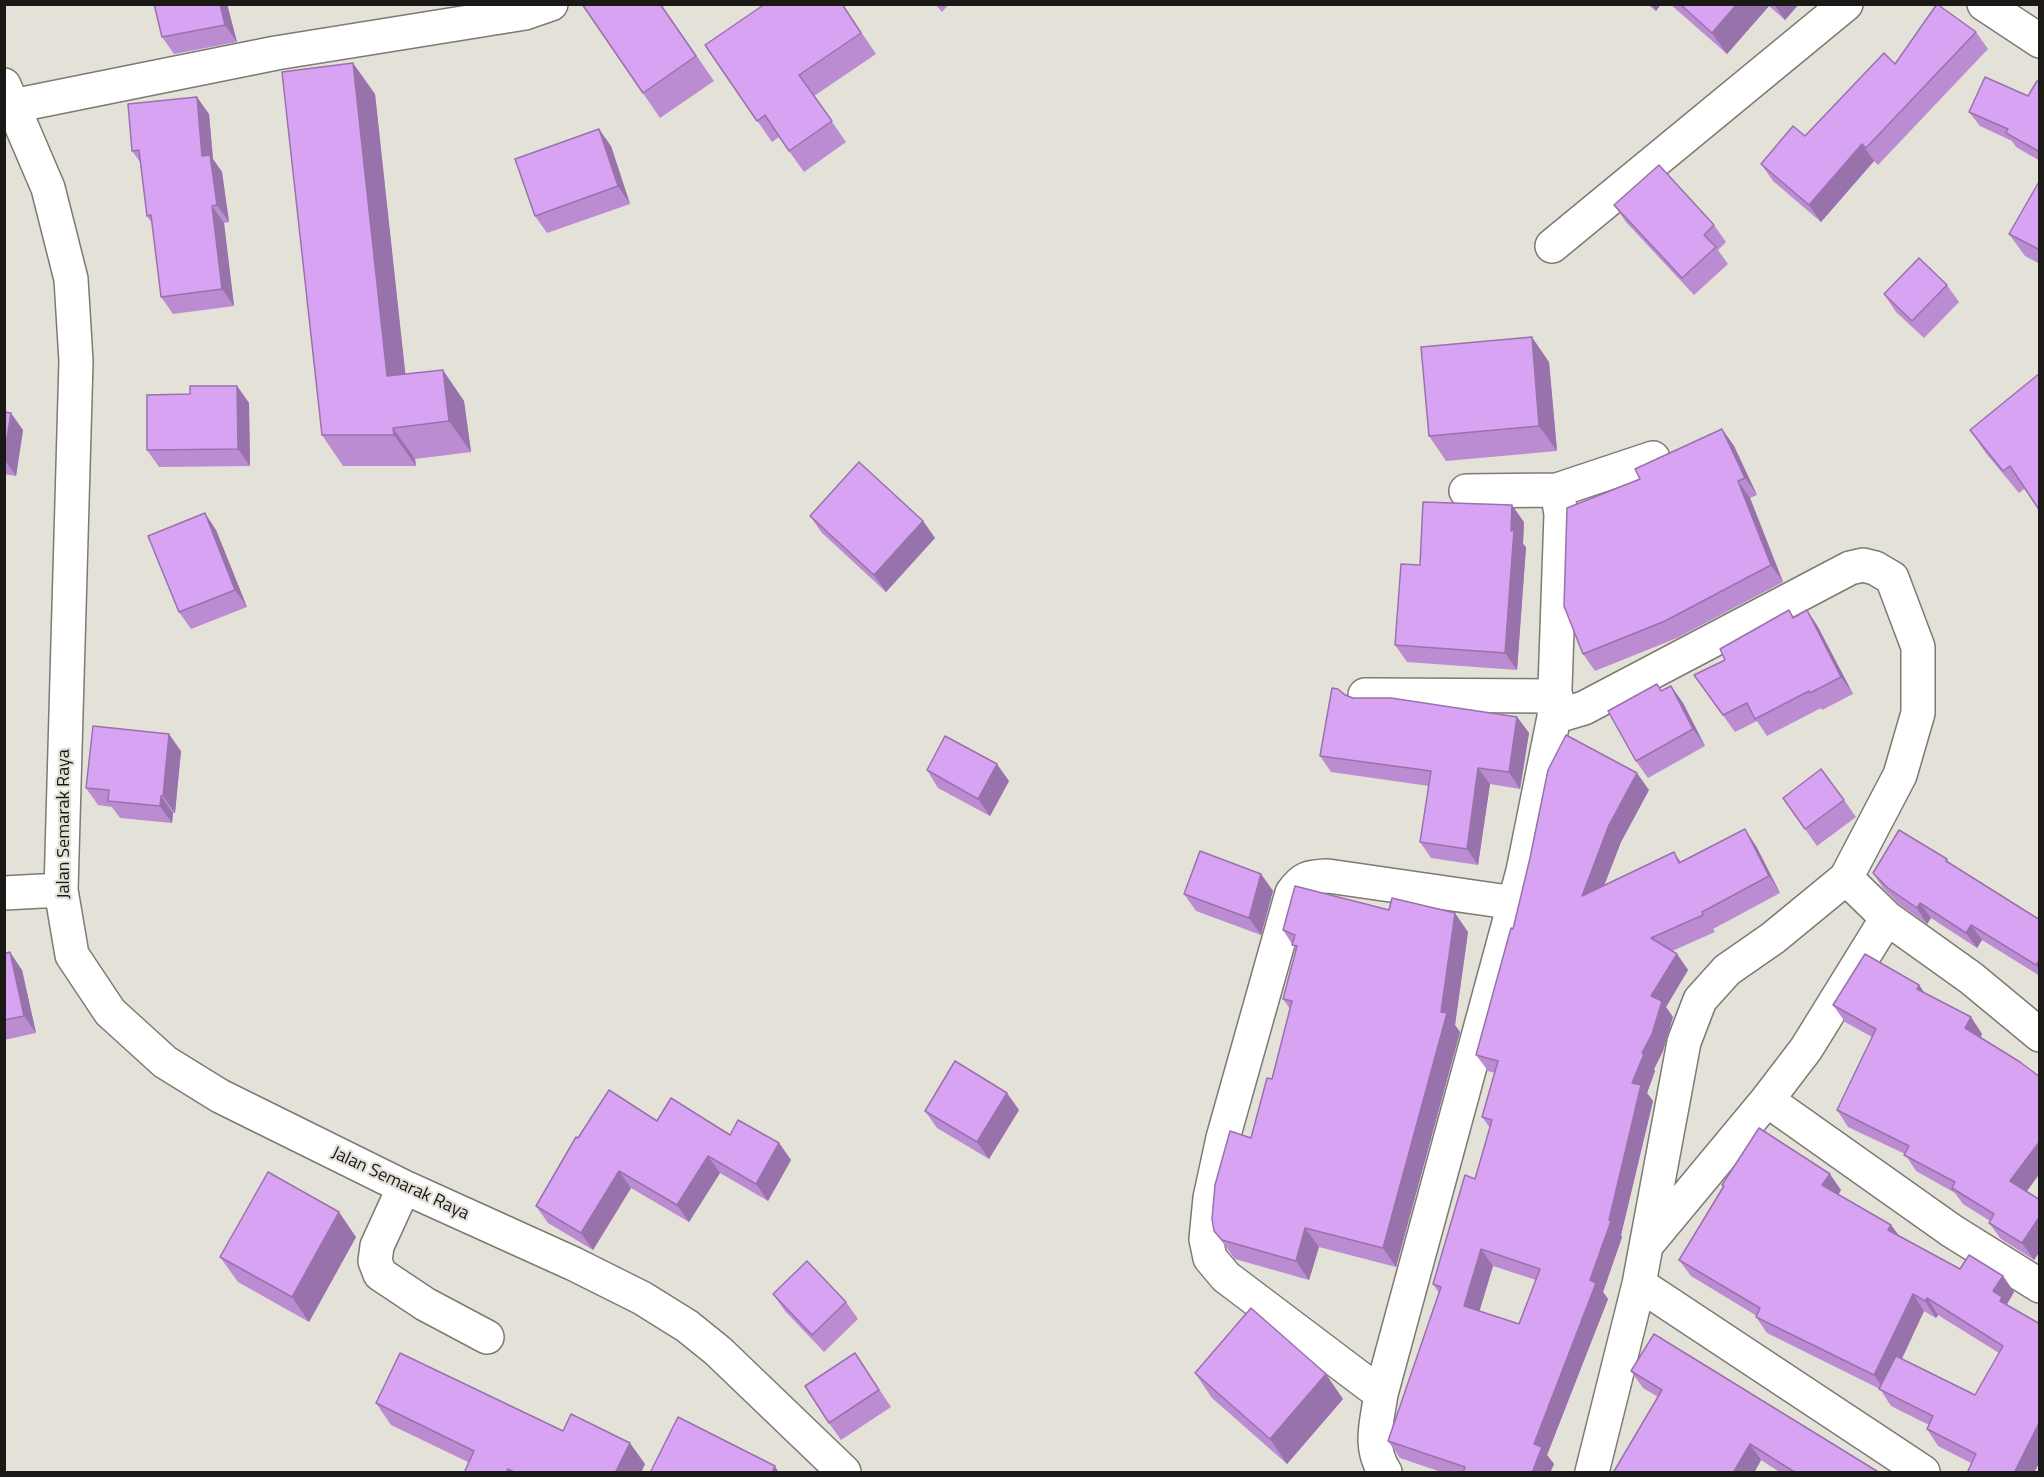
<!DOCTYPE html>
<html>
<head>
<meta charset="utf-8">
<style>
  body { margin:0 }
  #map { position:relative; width:2044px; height:1477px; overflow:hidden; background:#e4e1d9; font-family:"Titillium Web",sans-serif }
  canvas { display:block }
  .frame { position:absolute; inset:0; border:6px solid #1a1916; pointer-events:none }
</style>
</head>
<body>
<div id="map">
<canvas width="2044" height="1477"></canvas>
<div class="frame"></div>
</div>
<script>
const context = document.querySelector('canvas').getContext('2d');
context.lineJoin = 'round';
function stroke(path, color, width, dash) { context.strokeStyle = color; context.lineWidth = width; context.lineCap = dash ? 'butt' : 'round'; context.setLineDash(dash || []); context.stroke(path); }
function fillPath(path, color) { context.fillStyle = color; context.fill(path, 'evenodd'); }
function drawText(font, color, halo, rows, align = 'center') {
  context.font = font + ' "Titillium Web",sans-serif'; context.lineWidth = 4.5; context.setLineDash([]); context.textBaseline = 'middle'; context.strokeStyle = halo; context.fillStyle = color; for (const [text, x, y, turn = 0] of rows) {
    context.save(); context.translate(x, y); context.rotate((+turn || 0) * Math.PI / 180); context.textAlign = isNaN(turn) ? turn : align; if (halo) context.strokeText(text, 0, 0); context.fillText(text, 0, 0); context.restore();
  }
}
const minor = new Path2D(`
  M1984 4 2040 41
  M4 85 48 188 71 279 76 361 61 890 72 955 110 1012 165 1062 220 1096 404 1187 574 1264 642 1298 687 1326 718 1351 844 1472
  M13 106 276 53 525 13 551 4
  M1552 246 1846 4
  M1557 490 1561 514 1554 717 1584 708 1850 568 1863 565 1875 568 1892 578 1918 647V713L1900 775 1846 878 1773 938 1727 970 1700 1000 1684 1042 1639 1284 1592 1472
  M1466 491 1557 490 1653 458
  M1365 695 1556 696
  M1846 878 1887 918 1971 978 2040 1035
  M4 893 61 890
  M1767 1100 1952 1231 2040 1286
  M404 1187 377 1246 375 1261 380 1274 425 1304 487 1337
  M1649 1242 1767 1100 1806 1049 1887 918
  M1639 1284 1923 1472
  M1381 1394 1226 1277 1210 1258 1206 1239 1210 1198 1223 1138 1292 893C1303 877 1309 877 1328 876L1515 903
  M1385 1472C1368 1447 1377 1422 1381 1394L1523 871 1554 717`);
const wall = new Path2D(`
  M154 4H227L237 42 174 54 162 37Z
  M582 4H661L714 81 660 118Z
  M842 4 876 54 814 96 846 142 804 172 779 137 772 142 705 45Z
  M935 4H949L942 12Z
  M1647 4H1661L1656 11Z
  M1670 4H1799L1785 20 1769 6 1727 54Z
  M1976 32 1988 49 1878 165 1874 161 1821 222 1773 181 1761 164 1805 136 1895 64Z
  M2040 82V161L2016 147 2012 141 1980 126 1969 112 2028 96Z
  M375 94 405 374 464 401 471 452 415 459 416 466H343L322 435Z
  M209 114 213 159 222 172 229 222 224 223 234 306 173 314 161 297 152 223 147 216 140 162 132 151Z
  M611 146 630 204 547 233 535 216Z
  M2040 180V264L2025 256 2009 234Z
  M1614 205 1714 225 1726 242 1718 250 1728 264 1694 295 1626 222Z
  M1947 285 1959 302 1924 338 1896 312 1884 294Z
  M1549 362 1557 451 1446 461 1429 436Z
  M2040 373 2025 488 2019 493 1985 452 1970 430Z
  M237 386 249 403 250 466 159 467 147 450 190 394Z
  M4 412 23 430 16 476 4 474Z
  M1722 429 1734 446 1757 495 1750 498 1783 582 1677 638 1595 671 1583 654 1640 479Z
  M810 516 923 521 935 538 886 592 822 533Z
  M1524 522 1523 544 1526 547 1517 670 1407 662 1395 645 1420 565Z
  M216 530 247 607 191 629 179 612Z
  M1789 610 1794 617 1807 610 1818 627 1853 694 1822 710 1821 708 1767 736 1757 721 1735 732 1694 675 1725 660Z
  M1657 684 1662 691 1671 686 1683 703 1705 746 1648 778 1636 761Z
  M1345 695 1353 698 1517 717 1529 733 1520 789 1490 784 1478 865 1431 858 1420 842 1429 786 1331 772 1320 756Z
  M181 751 175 813H173L172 823 120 818 112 807 98 805 86 788Z
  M927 770 1009 781 990 816 938 788Z
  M1649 790 1621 842 1604 885 1674 852 1681 862 1756 846 1780 893 1713 929 1715 932 1672 951 1677 954 1688 970 1666 1007 1673 1017 1663 1051 1654 1069 1655 1071 1647 1093 1653 1101 1621 1235 1622 1237 1603 1292 1608 1299 1547 1455 1554 1464 1550 1473H1444L1400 1458 1388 1441 1439 1293 1433 1284 1475 1179 1490 1128 1482 1117 1495 1073 1488 1071 1476 1055 1513 929ZM1493 1266 1536 1280 1519 1324 1479 1311Z
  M1783 798 1844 800 1856 817 1817 846Z
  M1947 859 1949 863 2040 920V976L1982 940 1977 948 1931 918 1927 924 1899 904 1883 888 1873 873Z
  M1261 874 1273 891 1261 935 1196 911 1184 894Z
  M1283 930 1468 932 1455 1025 1460 1032 1396 1267 1319 1247 1309 1280 1235 1259 1214 1231 1251 1138 1272 1079 1290 1009 1283 999 1296 950Z
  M4 954 22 970 36 1033 4 1040Z
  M1919 985 1924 993 1971 1017 1982 1034 1981 1038 2040 1077V1173L2026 1192 2040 1200V1251L2034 1260 2001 1239 1989 1223 1990 1221 1963 1204 1955 1193 1916 1171 1905 1154 1848 1127 1837 1110 1872 1037 1845 1022 1833 1005Z
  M1019 1110 989 1159 937 1128 925 1111Z
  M657 1121 730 1135 779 1143 791 1160 768 1201 720 1173 689 1222 631 1188 593 1250 548 1223 536 1206 578 1138Z
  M1722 1185 1841 1190 1838 1195 1891 1225 1899 1236 1960 1269 2003 1276 2014 1292 2007 1304 2008 1305 2040 1324V1461L2034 1473H1967L1971 1463 1938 1446 1927 1429 1929 1425 1891 1406 1880 1389 1767 1333 1756 1317 1757 1316 1691 1276 1679 1260 1723 1186ZM1924 1311 1936 1318 1938 1315 1999 1353 1975 1395 1902 1359Z
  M356 1237 309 1322 238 1282 220 1257Z
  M773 1294 846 1302 858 1319 824 1352 785 1311Z
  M855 1353 891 1407 841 1440 829 1423Z
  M1631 1371 1880 1473H1781L1761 1460 1754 1473H1613L1658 1397 1643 1388Z
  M1195 1373 1343 1399 1287 1464 1212 1398Z
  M376 1403 563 1431 645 1464 641 1473H464L468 1462 391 1425Z`);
const shadedWall = new Path2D(`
  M220 4H227L237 42 225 25Z
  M1651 4H1661L1656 11Z
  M1737 4H1768L1769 6 1727 54 1712 33Z
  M1774 4H1799L1785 20Z
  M353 63 375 94 409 407 387 376Z
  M197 97 209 114 213 159 222 172 229 222 217 205 202 156Z
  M599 129 611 146 630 204 618 186Z
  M1862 144 1874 161 1821 222 1809 205Z
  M212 206 224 223 234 306 222 289Z
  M1532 337 1549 362 1557 451 1539 426Z
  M443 370 464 401 471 452 449 421Z
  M237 386 249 403 250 466 238 449Z
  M11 413 23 430 16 476 4 459Z
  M393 428 415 459 416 466 394 435Z
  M1722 429 1734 446 1757 495 1745 478Z
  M1738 481 1750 498 1783 582 1771 565Z
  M1512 505 1524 522 1523 544 1526 547 1517 670 1505 653Z
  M205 513 216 530 247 607 235 590Z
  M923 521 935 538 886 592 874 575Z
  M1807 610 1818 627 1853 694 1841 677Z
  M1671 686 1683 703 1705 746 1693 729Z
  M1517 717 1529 733 1520 789 1509 772Z
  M169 734 181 751 175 813 163 796Z
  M997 764 1009 781 990 816 978 799Z
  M1478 768 1490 784 1478 865 1467 849Z
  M1637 773 1649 790 1621 842 1594 912 1582 896 1609 825Z
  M161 796 173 813 172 823 160 806Z
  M1745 829 1756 846 1780 893 1769 876Z
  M1261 874 1273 891 1261 935 1249 918Z
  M1920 903 1931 918 1927 924 1917 908Z
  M1455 913 1468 932 1455 1025 1460 1032 1396 1267 1383 1248 1441 1012Z
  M1971 925 1982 940 1977 948 1966 933Z
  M10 952 22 970 36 1033 24 1016Z
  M1677 954 1688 970 1666 1007 1673 1017 1663 1051 1654 1069 1655 1071 1647 1093 1653 1101 1621 1235 1622 1237 1603 1292 1608 1299 1547 1455 1554 1464 1550 1473H1532L1534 1444 1590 1280 1609 1220 1632 1083 1642 1053 1651 996Z
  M2040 959V971L2036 965Z
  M1919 985 1931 1002 1917 989Z
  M1971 1017 1982 1034 1977 1045 1965 1028Z
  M1007 1093 1019 1110 989 1159 977 1142Z
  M2040 1141V1173L2022 1198 2010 1181Z
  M779 1143 791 1160 768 1201 756 1184Z
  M708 1156 720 1173 689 1222 677 1205Z
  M619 1171 631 1188 593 1250 581 1233Z
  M1830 1174 1841 1190 1834 1202 1822 1185Z
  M339 1212 356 1237 309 1322 292 1297Z
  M2040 1216V1251L2034 1260 2022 1243Z
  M1891 1225 1903 1241 1888 1230Z
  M1305 1228 1319 1247 1309 1280 1296 1261Z
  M1481 1249 1493 1266 1476 1323 1464 1306Z
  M2003 1276 2014 1292 2007 1304 2013 1314 2011 1317 1993 1291Z
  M1913 1294 1924 1311 1886 1392 1874 1375Z
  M1927 1298 1938 1315 1936 1318 1925 1301Z
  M1326 1374 1343 1399 1287 1464 1270 1439Z
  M2040 1421V1461L2034 1473H2014Z
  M630 1443 645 1464 641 1473H615Z
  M1750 1444 1761 1460 1754 1473H1733Z
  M775 1466 779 1473H772Z`);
const building = new Path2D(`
  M154 4H220L225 25 162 37Z
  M582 4H660L696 56 643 93Z
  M761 4H842L861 33 799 75 832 121 789 151 765 115 757 121 705 45 762 6Z
  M1680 4H1737L1712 33Z
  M1937 4 1976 32 1866 148 1862 144 1809 205 1761 164 1793 126 1805 136 1884 53 1895 64Z
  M353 63 387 376 443 370 449 421 393 428 394 435H322L282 72Z
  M1985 77 2028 96 2037 81 2040 82V152L2006 133 2008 129 1969 112Z
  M197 97 202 156 210 155 217 205 212 206 222 289 161 297 151 215 147 216 139 150 132 151 128 104Z
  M599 129 618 186 535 216 515 159Z
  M1659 165 1714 225 1704 235 1716 247 1682 278 1614 205Z
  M2040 180V250L2009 234Z
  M1919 258 1947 285 1912 321 1884 294Z
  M1532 337 1539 426 1429 436 1421 347Z
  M2040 373V511L2010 466 2003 471 1970 430Z
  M190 386H237L238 449 147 450V395L190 394Z
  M4 412 11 413 4 457Z
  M1722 429 1745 478 1738 481 1771 565 1665 621 1583 654 1564 606 1567 508 1640 479 1635 469Z
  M859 462 923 521 874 575 810 516Z
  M1423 502 1512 505 1511 531 1514 530 1505 653 1395 645 1401 564 1420 565Z
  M205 513 235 590 179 612 148 536Z
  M1789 610 1793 618 1807 610 1841 677 1810 693 1809 691 1755 719 1747 703 1723 715 1694 675 1725 660 1720 649Z
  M1657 684 1661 691 1671 686 1693 729 1636 761 1608 711Z
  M1332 688 1338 689 1345 695 1353 698H1391L1517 717 1509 772 1478 768 1467 849 1420 842 1431 771 1320 756Z
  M93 726 169 734 163 796H161L160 806 108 801 109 790 86 788Z
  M1566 735 1637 773 1609 825 1582 896 1674 852 1679 863 1745 829 1769 876 1702 912 1703 915 1651 938 1677 954 1651 996 1662 1001 1652 1034 1642 1053 1644 1054 1632 1083 1641 1085 1609 1220 1611 1221 1590 1280 1596 1283 1534 1444 1542 1447 1532 1473H1463L1465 1467 1388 1441 1441 1287 1433 1284 1465 1175 1475 1179 1492 1120 1482 1117 1498 1061 1476 1055 1511 928 1513 929 1530 858 1548 770ZM1481 1249 1540 1269 1519 1324 1464 1306Z
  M945 736 997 764 978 799 927 770Z
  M1821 769 1844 800 1805 829 1783 798Z
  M1899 830 1947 859 1946 861 2040 920V959L2036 965 1971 925 1966 933 1920 903 1917 908 1888 888 1873 873Z
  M1200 851 1261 874 1249 918 1184 894Z
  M1295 886 1389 910 1392 898 1455 913 1441 1012 1447 1013 1383 1248 1305 1228 1296 1261 1222 1240 1214 1231 1212 1219 1215 1185 1230 1131 1251 1138 1267 1078 1272 1079 1292 1001 1283 999 1297 946 1292 945 1295 935 1283 930Z
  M10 952 24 1016 4 1020V954Z
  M1865 954 1919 985 1917 989 1971 1017 1965 1028 2020 1062 2040 1077V1141L2010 1181 2040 1200V1216L2022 1243 1989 1223 1994 1214 1952 1188 1955 1182 1904 1155 1909 1146 1837 1110 1876 1029 1833 1005Z
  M955 1061 1007 1093 977 1142 925 1111Z
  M609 1090 657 1121 671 1098 730 1135 738 1120 779 1143 756 1184 708 1156 677 1205 619 1171 581 1233 536 1206 576 1137 578 1138Z
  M1759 1128 1830 1174 1822 1185 1891 1225 1888 1230 1960 1269 1969 1255 2003 1276 1993 1291 2002 1297 2000 1301 2040 1324V1421L2014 1473H1967L1976 1454 1927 1429 1933 1416 1879 1389 1896 1356 1975 1395 2003 1346 1927 1298 1925 1301 1913 1294 1874 1375 1756 1317 1760 1308 1679 1260 1724 1186 1722 1185Z
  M268 1172 339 1212 292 1297 220 1257Z
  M807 1261 846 1302 812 1335 773 1294Z
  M1251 1308 1326 1374 1270 1439 1195 1373Z
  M1654 1334 1880 1473H1796L1750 1444 1733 1473H1613L1662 1390 1631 1371Z
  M400 1353 563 1431 571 1414 630 1443 615 1473H516L508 1469 506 1473H464L474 1451 376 1403Z
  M855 1353 879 1390 829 1423 805 1386Z
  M678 1417 775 1466 772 1473H650Z`);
const streetNames = [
  ["Jalan Semarak Raya",65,824,-90],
  ["Jalan Semarak Raya",400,1184,25]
];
stroke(minor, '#7c7a72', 36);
stroke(minor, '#fff', 33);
fillPath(wall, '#bb8cd2');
fillPath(shadedWall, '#9872ab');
fillPath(building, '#d9a3f4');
stroke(building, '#9872ab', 1.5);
drawText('18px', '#1a1916', '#e4e1d9', streetNames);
</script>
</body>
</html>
